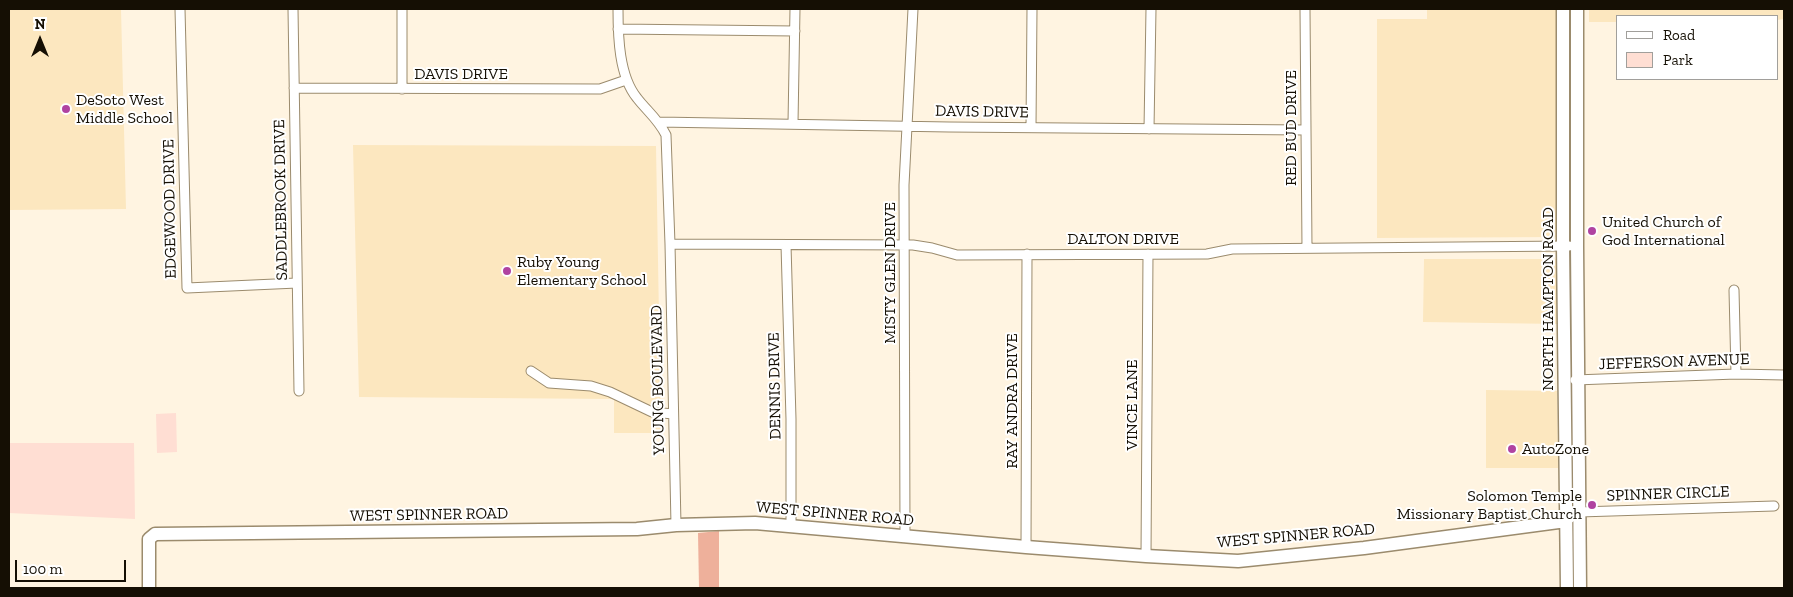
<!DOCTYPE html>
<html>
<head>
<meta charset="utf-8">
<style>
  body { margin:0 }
  #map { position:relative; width:1793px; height:597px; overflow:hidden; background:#fff4e1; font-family:"Zilla Slab",serif }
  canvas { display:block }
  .frame { position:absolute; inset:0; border:10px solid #150f04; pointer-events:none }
  .legend { position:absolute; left:1616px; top:15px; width:162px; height:65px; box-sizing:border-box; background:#fff; border:1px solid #a19f9b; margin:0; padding:6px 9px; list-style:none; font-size:15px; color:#150f04 }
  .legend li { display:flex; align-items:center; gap:10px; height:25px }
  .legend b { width:25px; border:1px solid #a19f9b }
  .north { position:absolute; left:15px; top:15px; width:50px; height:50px; -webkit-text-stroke:4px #fff; paint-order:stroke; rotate:0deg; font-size:14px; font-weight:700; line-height:20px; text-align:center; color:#150f04 }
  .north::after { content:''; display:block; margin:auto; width:18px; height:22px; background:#150f04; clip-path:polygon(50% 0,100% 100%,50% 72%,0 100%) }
  .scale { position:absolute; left:15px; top:560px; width:111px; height:22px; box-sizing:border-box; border:2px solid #150f04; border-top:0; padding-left:6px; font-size:15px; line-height:18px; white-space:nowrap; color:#150f04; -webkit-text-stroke:4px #fff; paint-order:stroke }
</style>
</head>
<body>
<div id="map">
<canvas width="1793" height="597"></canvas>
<div class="frame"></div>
<ul class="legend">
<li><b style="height:6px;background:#fff"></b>Road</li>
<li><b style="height:14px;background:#ffded3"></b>Park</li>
</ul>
<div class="north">N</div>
<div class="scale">100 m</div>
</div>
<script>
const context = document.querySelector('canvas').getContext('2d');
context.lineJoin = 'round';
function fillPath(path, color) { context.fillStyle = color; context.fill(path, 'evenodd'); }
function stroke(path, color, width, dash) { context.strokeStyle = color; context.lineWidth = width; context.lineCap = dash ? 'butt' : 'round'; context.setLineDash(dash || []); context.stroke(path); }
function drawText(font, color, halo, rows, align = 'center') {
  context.font = font + ' "Zilla Slab",serif'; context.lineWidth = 4; context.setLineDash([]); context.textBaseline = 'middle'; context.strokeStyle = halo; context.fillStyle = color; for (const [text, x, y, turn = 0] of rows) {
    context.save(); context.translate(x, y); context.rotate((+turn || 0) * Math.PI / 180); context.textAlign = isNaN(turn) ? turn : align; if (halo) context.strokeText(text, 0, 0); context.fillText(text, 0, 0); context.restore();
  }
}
const built = new Path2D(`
  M9 9H121L126 209 9 210Z
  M1427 9H1558V237L1377 238V19H1427Z
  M1589 9H1784V19L1777 20V16H1617V22H1589Z
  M353 145 656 146 661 433H614V399L359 397Z
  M1424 259H1559L1560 324 1423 322Z
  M1486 390 1557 391 1558 468H1486Z`);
const green = new Path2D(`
  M176 413 177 452 157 453 156 414Z
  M9 443H134L135 519 9 513Z`);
const forest = new Path2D(`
  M719 531V588H699L698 533Z`);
const street = new Path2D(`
  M180 9 187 288 297 283
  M293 9 299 391
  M402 9V89
  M618 9C618 37 619 76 637 98 647 111 658 119 666 135L670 244 676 525
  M1305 9 1307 248
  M618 29 795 31
  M294 88 600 89 626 80
  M659 122 949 127 1305 130
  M793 123 795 9
  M1031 127 1032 9
  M1149 129 1151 9
  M670 244 913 245 932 248 957 255 1207 254 1232 249 1569 246
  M786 245 791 419V526
  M1734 290 1736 374
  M531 371 549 383 591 386 610 392 652 412 673 414
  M1575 380 1736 374 1784 375
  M1566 521 1579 512 1774 506
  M905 537 904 185 913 9
  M1026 547 1027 254
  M1146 556 1148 254`);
const secondary = new Path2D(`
  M1563 9V246L1567 588
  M1577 9V246L1580 588
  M149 588V539L155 534 637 529 676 525 755 523 1026 547 1146 556 1238 561 1364 548 1566 521`);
const markers = [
  [66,109,5,"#b043a1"],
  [1592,231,5,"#b043a1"],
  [507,271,5,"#b043a1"],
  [1512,449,5,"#b043a1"],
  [1592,505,5,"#b043a1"]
];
const streetNames = [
  ["DAVIS DRIVE",461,74],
  ["DAVIS DRIVE",982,112,1],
  ["RED BUD DRIVE",1291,128,-90],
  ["SADDLEBROOK DRIVE",281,200,-91],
  ["EDGEWOOD DRIVE",170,209,-91],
  ["DALTON DRIVE",1123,239],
  ["MISTY GLEN DRIVE",890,273,-90],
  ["NORTH HAMPTON ROAD",1548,299,-90],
  ["JEFFERSON AVENUE",1674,362,-2],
  ["YOUNG BOULEVARD",658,380,-91],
  ["DENNIS DRIVE",775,386,-91],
  ["RAY ANDRA DRIVE",1012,401,-90],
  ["VINCE LANE",1132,405,-90],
  ["SPINNER CIRCLE",1668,494,-2],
  ["WEST SPINNER ROAD",835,514,5],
  ["WEST SPINNER ROAD",429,515,-1],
  ["WEST SPINNER ROAD",1296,536,-5]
];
const poiNames = [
  ["DeSoto West",76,100],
  ["Middle School",76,118],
  ["United Church of",1602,222],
  ["God International",1602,240],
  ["Ruby Young",517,262],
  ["Elementary School",517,280],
  ["AutoZone",1522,449],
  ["Solomon Temple",1582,496,"right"],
  ["Missionary Baptist Church",1582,514,"right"]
];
fillPath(built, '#fce7bf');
fillPath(green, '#ffded3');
fillPath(forest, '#eeb09b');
stroke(street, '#9b8b6d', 11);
stroke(secondary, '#9b8b6d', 15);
stroke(street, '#fff', 9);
stroke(secondary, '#fff', 12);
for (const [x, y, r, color] of markers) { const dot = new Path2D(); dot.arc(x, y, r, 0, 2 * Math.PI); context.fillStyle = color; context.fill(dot); stroke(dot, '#fff', 2); }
drawText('16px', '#150f04', '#fff', streetNames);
drawText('16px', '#150f04', '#fff', poiNames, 'left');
</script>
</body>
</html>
